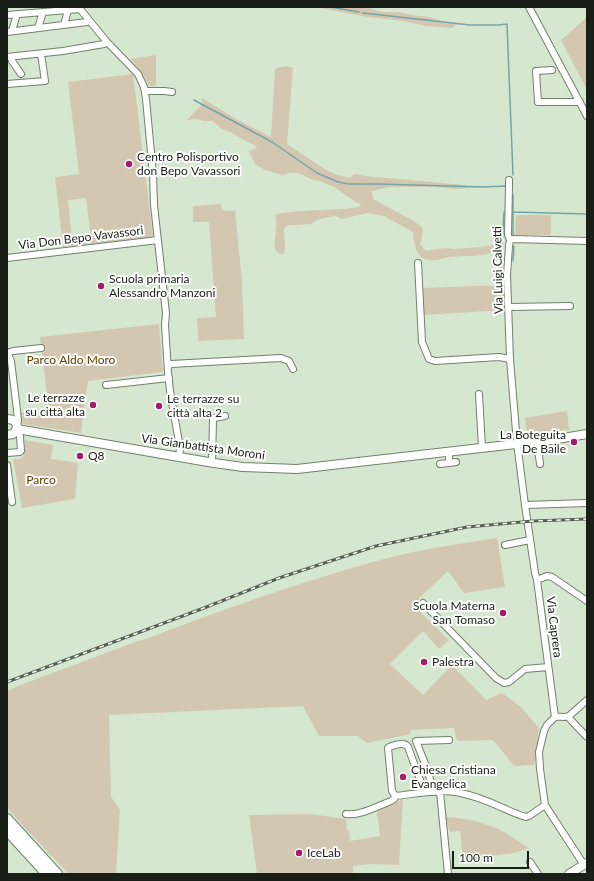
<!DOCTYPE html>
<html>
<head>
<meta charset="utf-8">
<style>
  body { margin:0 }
  #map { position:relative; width:594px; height:881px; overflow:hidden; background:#d5e8cf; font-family:Lato,sans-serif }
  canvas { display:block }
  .frame { position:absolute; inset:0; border:8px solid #191f17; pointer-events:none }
  .scale { position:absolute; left:452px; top:851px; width:77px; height:18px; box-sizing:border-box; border:2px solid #191f17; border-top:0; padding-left:5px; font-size:12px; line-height:14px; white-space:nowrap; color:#191f17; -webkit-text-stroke:3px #fff; paint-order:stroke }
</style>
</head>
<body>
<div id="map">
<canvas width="594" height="881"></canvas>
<div class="frame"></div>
<div class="scale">100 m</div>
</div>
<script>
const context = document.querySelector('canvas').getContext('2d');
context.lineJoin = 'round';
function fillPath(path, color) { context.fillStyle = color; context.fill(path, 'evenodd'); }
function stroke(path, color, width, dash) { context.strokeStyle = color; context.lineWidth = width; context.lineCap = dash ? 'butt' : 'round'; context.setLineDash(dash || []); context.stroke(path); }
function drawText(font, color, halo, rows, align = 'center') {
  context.font = font + ' Lato,sans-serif'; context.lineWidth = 4; context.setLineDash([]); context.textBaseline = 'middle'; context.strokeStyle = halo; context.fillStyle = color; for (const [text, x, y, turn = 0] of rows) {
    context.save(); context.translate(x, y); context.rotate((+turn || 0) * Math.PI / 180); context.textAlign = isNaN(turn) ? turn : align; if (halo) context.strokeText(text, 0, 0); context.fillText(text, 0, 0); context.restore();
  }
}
const green = new Path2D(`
  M315 7H366L381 12H398L413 15 429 17 445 22 458 23 452 28 426 26 403 21 368 17Z
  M587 17V90L561 40Z
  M156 55V86H149C144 75 138 67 130 59Z
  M287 66 293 68 287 144 323 168 335 174 350 178 354 174 362 175 364 176 464 185 472 188 454 189 434 187H390L372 191 373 199 414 221 423 228 422 238 420 244 426 251 445 248 455 249 480 247 503 243 504 250C494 252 484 255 474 256 466 256 457 256 449 257 442 259 432 262 425 259 415 255 414 242 413 232L384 216 368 213 342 219 336 216 324 218 317 220 311 224 296 225H288L284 229C284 238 286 246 284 254 270 254 276 239 276 230 277 225 275 220 276 214L299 211 344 209 359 207 361 204 356 202 334 187 320 181 313 180 298 173H290L282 175 265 170 255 164 249 151 255 149 257 147 232 133 222 129 216 124 212 121H204L195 119 187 120 201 105H203L202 98 236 119 271 137 275 69 280 67Z
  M133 74 153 237 63 247 55 177 79 174 68 82ZM86 198 91 239 72 241 68 200Z
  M221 204 222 210 235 211 242 281 244 339 198 341 197 318 216 317 209 222H193V206Z
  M516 215H551V235H515Z
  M476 286H505V310L423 315 422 288Z
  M159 324 163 372 88 381 81 433 23 424 21 413 49 410 40 337Z
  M567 411 569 430 527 434 525 418Z
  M25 440 53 445 51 459 78 463 75 499 22 508 13 459H20L24 456Z
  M497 538 505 587 464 593 448 571 419 598 420 612 449 640 439 649 423 631 390 664 423 695 452 665 486 700 502 693 521 707 539 728 534 765 514 766 493 740 457 741 454 728 410 730 411 734 367 743 358 736H319L303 706 109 715 111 797 120 810 116 874H69L23 826 7 807V691L23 684 138 641 143 640C222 610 302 581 384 559 421 549 459 544 497 538Z
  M403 799 399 865 371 864 353 866V874H257L249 815 311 814 346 819 347 830H349L350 841 380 836 377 812Z
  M445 817C464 818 485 822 502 831 512 836 520 843 529 848L515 853 463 859 460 831 450 832Z`);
const stream = new Path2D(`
  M330 7 359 12
  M363 13 470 25H499L507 24 513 175
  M194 100 272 142 317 173 338 182 349 184H379L484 187 507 186
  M513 195V235
  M513 212 587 214
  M502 247 504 212
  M513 261 514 246`);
const minor = new Path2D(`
  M529 7 587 116
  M80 9 107 42 138 74 144 87 146 99 153 174 154 205 166 313 165 325 168 372 170 391 180 448 179 457
  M7 15 80 9 81 7
  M64 25 68 10
  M38 28 43 12
  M12 31 17 14
  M7 32 87 22 89 20
  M7 57 63 51 104 44 107 42
  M11 57 12 61 21 74
  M552 70 536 71 538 102H580
  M7 84 45 81 41 54
  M145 91H164L172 92
  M509 180V185L508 235 510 240 509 246 507 275 510 359 517 443 525 505 587 503
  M510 240 513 239 587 241
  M7 258 158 240
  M418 263 422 342 429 359 435 361 499 357 510 359
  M509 307 570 306
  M7 352 11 361 17 410 18 421 16 424
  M7 353 13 351 41 348
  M168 366 171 364 281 358 289 361 293 369
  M106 385 169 378
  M479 394 482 448
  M537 441 540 464
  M449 452V463L456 462
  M7 453 20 452 21 451 20 436 16 431
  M212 463 213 420 214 418 225 416
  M440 464 449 463
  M7 465 12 502
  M525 505 535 573 537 580 555 717
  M505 545 530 540
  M537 580 547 576 552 577 587 601
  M423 603 496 678 504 683 509 682 525 669 548 667
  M555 717 547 725 544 731 539 752 540 769 545 805 584 865
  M555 717C560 716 564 718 569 716L587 700
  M568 717 587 737
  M433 792 428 771 416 741 449 740
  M440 792 448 874
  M395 796 392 791 388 748 389 747C395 745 404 741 408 747L423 788 426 792
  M346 814C360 816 378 806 391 801L394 799 395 796C414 794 438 789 456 792 472 795 488 801 503 808 510 811 518 815 526 817L529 816 545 805
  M530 862 538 874`);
const major = new Path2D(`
  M7 419C17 419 20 427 13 434L7 435
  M17 429 214 463 243 467 297 469 551 440 587 434
  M569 874 587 863`);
const highway = new Path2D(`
  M7 819 57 874
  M7 830 47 874`);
const rail = new Path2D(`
  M7 682 204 608 279 578 376 546 467 527 533 521 587 519`);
const markers = [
  [129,164,4,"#a51d66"],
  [101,286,4,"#a51d66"],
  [93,405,4,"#a51d66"],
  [159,406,4,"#a51d66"],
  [574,442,4,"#a51d66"],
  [80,456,4,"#a51d66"],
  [503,613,4,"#a51d66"],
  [424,662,4,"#a51d66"],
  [403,777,4,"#a51d66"],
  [299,853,4,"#a51d66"]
];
const poiNames = [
  ["Centro Polisportivo",137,157],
  ["don Bepo Vavassori",137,171],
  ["Scuola primaria",109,279],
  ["Alessandro Manzoni",109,293],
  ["Le terrazze",85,398,"right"],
  ["su città alta",85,412,"right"],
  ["Le terrazze su",167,399],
  ["città alta 2",167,413],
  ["La Boteguita",566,435,"right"],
  ["De Baile",566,449,"right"],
  ["Q8",88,456],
  ["Scuola Materna",495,606,"right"],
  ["San Tomaso",495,620,"right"],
  ["Palestra",432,662],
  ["Chiesa Cristiana",411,770],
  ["Evangelica",411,784],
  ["IceLab",307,853]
];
const streetNames = [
  ["Via Don Bepo Vavassori",81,238,-7],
  ["Via Luigi Calvetti",498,270,-91],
  ["Via Gianbattista Moroni",203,447,8],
  ["Via Caprera",554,627,83]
];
const parkNames = [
  ["Parco Aldo Moro",71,360],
  ["Parco",41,480]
];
fillPath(green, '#d4c7b1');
stroke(stream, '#75a5a4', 1.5);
stroke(minor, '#70816b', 8);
stroke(major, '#70816b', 10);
stroke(highway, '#70816b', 12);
stroke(minor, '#fff', 6);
stroke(major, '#fff', 8);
stroke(highway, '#fff', 10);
stroke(rail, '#566153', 3);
stroke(rail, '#fff', 1.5, [4.5]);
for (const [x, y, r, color] of markers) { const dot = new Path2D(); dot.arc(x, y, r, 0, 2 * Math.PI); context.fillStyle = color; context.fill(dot); stroke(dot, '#fff', 1.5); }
drawText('12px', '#191f17', '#fff', poiNames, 'left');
drawText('12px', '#191f17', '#fff', streetNames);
drawText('12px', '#5b4001', '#fff', parkNames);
</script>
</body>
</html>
